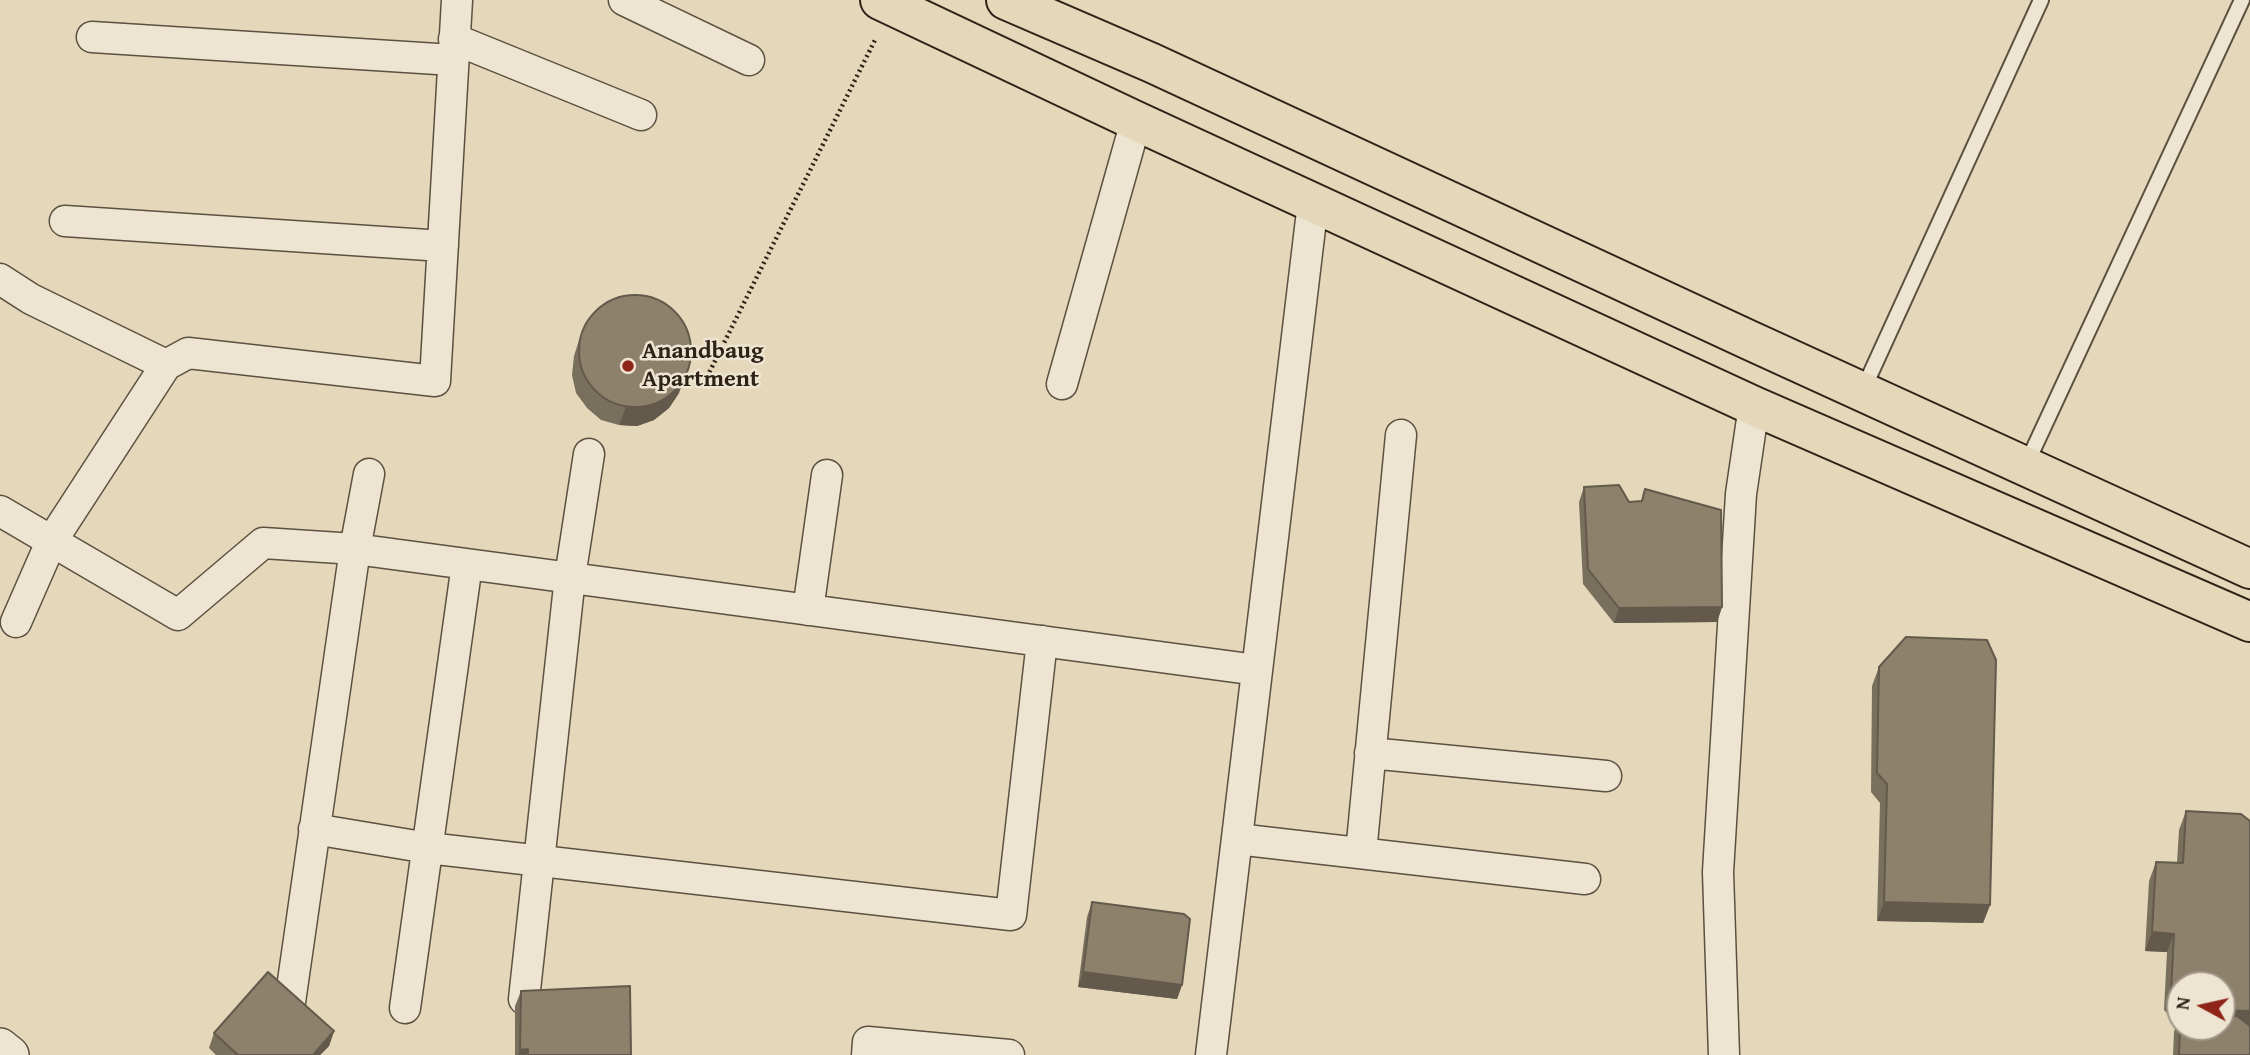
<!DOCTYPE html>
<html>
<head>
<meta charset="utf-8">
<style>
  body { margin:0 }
  #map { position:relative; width:2250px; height:1055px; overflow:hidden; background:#e4d7ba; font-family:"Gentium Book Plus",serif }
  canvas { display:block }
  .north { position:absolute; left:2166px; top:971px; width:70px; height:70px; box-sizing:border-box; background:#ede5d2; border:2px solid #a19788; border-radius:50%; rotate:278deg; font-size:19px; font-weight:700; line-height:28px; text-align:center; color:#2f2318 }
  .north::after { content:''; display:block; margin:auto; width:24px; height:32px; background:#8f2418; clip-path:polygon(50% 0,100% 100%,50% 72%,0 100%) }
</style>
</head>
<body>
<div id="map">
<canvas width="2250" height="1055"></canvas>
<div class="north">N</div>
</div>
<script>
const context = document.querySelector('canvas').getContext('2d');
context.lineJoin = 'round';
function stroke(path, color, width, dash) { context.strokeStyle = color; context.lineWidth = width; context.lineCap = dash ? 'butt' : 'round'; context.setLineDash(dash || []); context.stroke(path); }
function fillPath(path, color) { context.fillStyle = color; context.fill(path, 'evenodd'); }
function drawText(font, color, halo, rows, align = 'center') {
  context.font = font + ' "Gentium Book Plus",serif'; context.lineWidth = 5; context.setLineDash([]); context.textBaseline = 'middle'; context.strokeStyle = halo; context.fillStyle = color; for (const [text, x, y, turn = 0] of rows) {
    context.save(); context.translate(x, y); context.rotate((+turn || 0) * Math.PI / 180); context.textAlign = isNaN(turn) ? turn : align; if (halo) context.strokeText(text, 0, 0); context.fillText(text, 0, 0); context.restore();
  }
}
const path = new Path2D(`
  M707 377 876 38`);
const service = new Path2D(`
  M1863 390 2041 0
  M2026 465 2242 0`);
const minor = new Path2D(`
  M624 0 749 60
  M92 37 453 60
  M454 39 641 115
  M65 221 443 246
  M0 279 31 299 166 365
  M1062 384 1136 121
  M0 511 178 615 263 543 355 549 1257 670
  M808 610 827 475
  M16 622 51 542 166 365 188 353 435 381 457 0
  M1370 753 1606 776
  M314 829 428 848 1011 915 1042 641
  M1237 839 1585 879
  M1361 853 1401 435
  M524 999 570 577 589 454
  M290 1002 355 549 369 474
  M405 1008 467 564
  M867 1055 868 1042 1009 1055
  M1211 1055 1313 203
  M1724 1055 1718 872 1741 494 1754 406`);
const tertiary = new Path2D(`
  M0 1047 10 1055`);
const primary = new Path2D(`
  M880 0 1136 121 1754 406 2250 622
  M1006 0 1152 63 1749 340 2250 569`);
const wall = new Path2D(`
  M580 337 679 393 669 408 654 420 637 426 619 425 601 420 587 408 576 393 572 375 574 356Z
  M1584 487 1629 502 1641 501 1645 489 1722 607 1717 622 1614 623 1583 584 1579 502Z
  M1879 667 1990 905 1983 923 1877 921 1880 803 1871 792 1872 686Z
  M2186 811 2250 821V1055H2173L2174 1032 2177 1023 2164 1010 2167 952 2145 951 2149 881 2156 862 2177 863 2179 830ZM2180 985H2222L2180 1027Z
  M1092 902 1182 985 1177 999 1078 987 1087 917Z
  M521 991 631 1055H515V1006Z
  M334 1031 329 1046 320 1055H216L209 1048 214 1033Z`);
const shadedWall = new Path2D(`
  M686 374 679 393 669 408 654 420 637 426 619 425 626 407Z
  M1722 607 1717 622 1614 623 1619 608Z
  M1884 902 1990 905 1983 923 1877 921Z
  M2152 932 2174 934 2167 952 2145 951Z
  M1083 972 1182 985 1177 999 1078 987Z
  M2222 1010 2250 1011V1025L2248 1030 2222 1027Z
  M334 1031 329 1046 320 1055H313Z
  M528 1049 526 1055H518L520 1050Z`);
const building = new Path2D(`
  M579 351a56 56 0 1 1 112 0a56 56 0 1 1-112 0Z
  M1619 485 1629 502 1642 501 1645 489 1721 510 1722 607 1619 608 1588 569 1584 487Z
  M1906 637 1987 640 1996 660 1990 905 1884 902 1887 784 1877 773 1879 667Z
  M2186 811 2241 814 2250 821V1011L2222 1010V985H2180V1001L2171 992 2174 934 2152 932 2156 862 2183 863Z
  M1092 902 1184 914 1190 919 1182 985 1083 972Z
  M268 972 334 1031 313 1055H238L214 1033Z
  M630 986 631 1055H528V1049L520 1050 521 991Z
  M2222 1015 2237 1016 2250 1026V1055H2179L2180 1027H2222Z`);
const markers = [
  [628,366,7,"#8f2418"]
];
const poiNames = [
  ["Anandbaug",642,352],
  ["Apartment",642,380]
];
stroke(service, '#5c5040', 18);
stroke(minor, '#5c5040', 33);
stroke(tertiary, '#5c5040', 40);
stroke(primary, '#2f2318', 42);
stroke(path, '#2f2318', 4.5, [2, 3.5]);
stroke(service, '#ede5d2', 14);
stroke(minor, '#ede5d2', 30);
stroke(tertiary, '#ede5d2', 37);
stroke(primary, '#e4d7ba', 38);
fillPath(wall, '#796f5d');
fillPath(shadedWall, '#635a4c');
fillPath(building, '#8d816c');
stroke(building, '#635a4c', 2);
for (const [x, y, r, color] of markers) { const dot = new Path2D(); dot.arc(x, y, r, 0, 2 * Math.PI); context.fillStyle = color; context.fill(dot); stroke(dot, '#ede5d2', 2.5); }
drawText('bold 24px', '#2f2318', '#ede5d2', poiNames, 'left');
</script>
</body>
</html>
